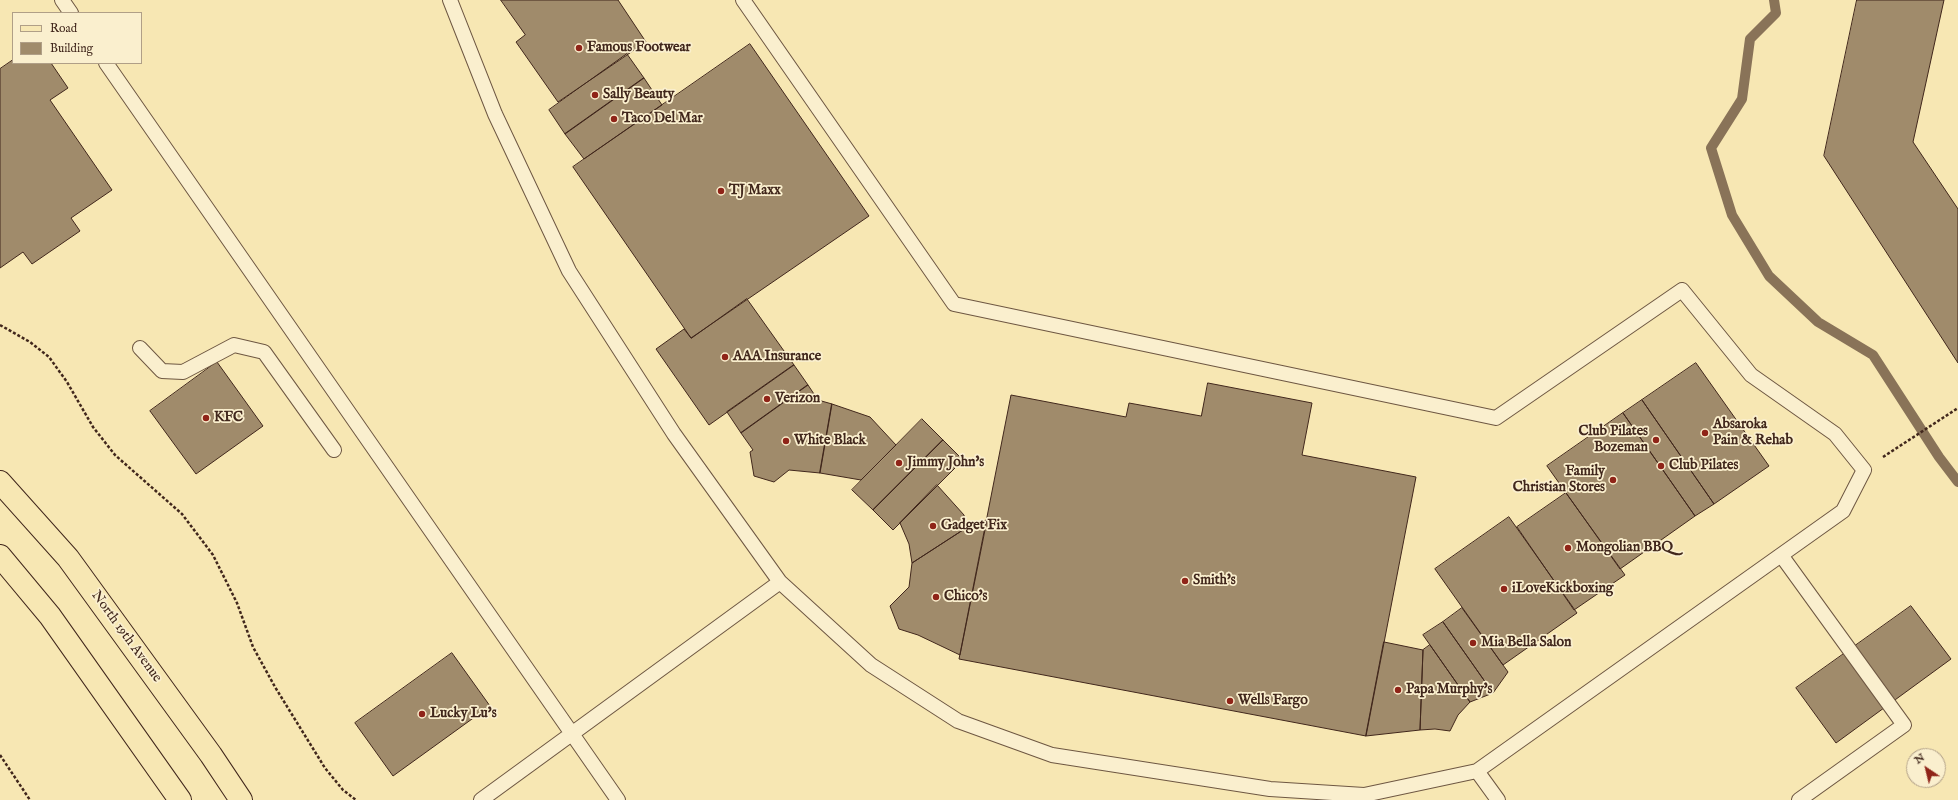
<!DOCTYPE html>
<html>
<head>
<meta charset="utf-8">
<style>
  body { margin:0 }
  #map { position:relative; width:1958px; height:800px; overflow:hidden; background:#f7e7b3; font-family:"IM FELL English",serif }
  canvas { display:block }
  .legend { position:absolute; left:12px; top:12px; width:130px; height:52px; box-sizing:border-box; background:#faefce; border:1px solid #b09f87; margin:0; padding:5px 7px; list-style:none; font-size:12px; color:#41271c }
  .legend li { display:flex; align-items:center; gap:8px; height:20px }
  .legend b { width:20px; border:1px solid #b09f87 }
  .north { position:absolute; left:1906px; top:748px; width:40px; height:40px; box-sizing:border-box; background:#faefce; border:1px solid #b09f87; border-radius:50%; rotate:325deg; font-size:11px; font-weight:700; line-height:16px; text-align:center; color:#41271c }
  .north::after { content:''; display:block; margin:auto; width:14px; height:18px; background:#8f2418; clip-path:polygon(50% 0,100% 100%,50% 72%,0 100%) }
</style>
</head>
<body>
<div id="map">
<canvas width="1958" height="800"></canvas>
<ul class="legend">
<li><b style="height:5px;background:#f7e7b3"></b>Road</li>
<li><b style="height:11px;background:#a08b6b"></b>Building</li>
</ul>
<div class="north">N</div>
</div>
<script>
const context = document.querySelector('canvas').getContext('2d');
context.lineJoin = 'round';
function stroke(path, color, width, dash) { context.strokeStyle = color; context.lineWidth = width; context.lineCap = dash ? 'butt' : 'round'; context.setLineDash(dash || []); context.stroke(path); }
function fillPath(path, color) { context.fillStyle = color; context.fill(path, 'evenodd'); }
function drawText(font, color, halo, rows, align = 'center') {
  context.font = font + ' "IM FELL English",serif'; context.lineWidth = 3.5; context.setLineDash([]); context.textBaseline = 'middle'; context.strokeStyle = halo; context.fillStyle = color; for (const [text, x, y, turn = 0] of rows) {
    context.save(); context.translate(x, y); context.rotate((+turn || 0) * Math.PI / 180); context.textAlign = isNaN(turn) ? turn : align; if (halo) context.strokeText(text, 0, 0); context.fillText(text, 0, 0); context.restore();
  }
}
const stream = new Path2D(`
  M1774 0 1776 13 1750 39 1742 99 1711 148 1732 215 1769 276 1818 322 1873 355 1939 457 1958 482`);
const building = new Path2D(`
  M501 0H618L646 42 558 102 516 42 525 35Z
  M1857 0H1944L1913 142 1958 209V363L1824 156Z
  M750 44 869 216 691 338 573 167Z
  M627 54 644 78 565 134 549 110Z
  M13 60V63H51L68 88 50 100 112 190 71 218 80 231 32 264 23 252 0 268V69Z
  M644 78 662 105 584 159 565 134Z
  M747 299 794 365 709 425 656 349 684 329 691 338Z
  M217 362 263 426 196 474 150 411Z
  M1696 363 1769 466 1714 504 1642 400Z
  M794 365 808 385 741 433 727 412Z
  M1208 383 1312 403 1302 455 1416 477 1366 736 959 659 1011 395 1126 417 1129 403 1201 416Z
  M808 385 818 400 832 404 820 473 789 470 774 482 754 476 750 452 753 450 741 433Z
  M1642 400 1714 504 1695 516 1623 413Z
  M832 404 870 417 896 445 861 480 820 473Z
  M1623 413 1695 516 1620 569 1547 466Z
  M922 419 943 440 873 510 852 490Z
  M943 440 963 460 893 530 873 510Z
  M937 485 964 515 966 528 912 563 909 544 900 523Z
  M1566 493 1625 575 1574 610 1517 527Z
  M1509 517 1577 613 1503 665 1435 569Z
  M987 520 960 655 918 635 899 629 890 606 909 587 912 563 966 528Z
  M1911 606 1951 659 1836 743 1796 688Z
  M1462 608 1508 672 1493 693 1443 622Z
  M1443 622 1493 693 1470 702 1423 635Z
  M1384 642 1423 650 1420 730 1366 736Z
  M1430 645 1470 702 1458 715 1450 731 1435 729 1420 730 1423 650Z
  M452 653 490 706 393 776 355 723Z`);
const path = new Path2D(`
  M0 325 30 342 49 357 67 382 93 427 115 455 182 514 213 555 237 603 253 647 275 687 325 768 343 790 356 800
  M1883 457 1958 408
  M0 755 30 800`);
const lane = new Path2D(`
  M62 0 71 13
  M450 0 495 114 569 271 674 434 780 582 871 665 958 721 1052 755 1270 789 1364 795 1477 771 1843 511 1864 470 1835 434 1751 375 1682 290 1496 418 954 304 743 0
  M106 63 618 800
  M140 348 162 371 183 372 234 345 264 352 334 450
  M1781 555 1904 725 1799 800
  M1477 771 1498 800
  M481 800 780 582`);
const primary = new Path2D(`
  M0 482 68 558 211 755 241 800
  M0 556 50 616 180 800`);
const markers = [
  [579,48,4,"#8f2418"],
  [595,95,4,"#8f2418"],
  [614,119,4,"#8f2418"],
  [721,191,4,"#8f2418"],
  [725,357,4,"#8f2418"],
  [767,399,4,"#8f2418"],
  [206,418,4,"#8f2418"],
  [1705,433,4,"#8f2418"],
  [1656,440,4,"#8f2418"],
  [786,441,4,"#8f2418"],
  [899,463,4,"#8f2418"],
  [1661,466,4,"#8f2418"],
  [1613,480,4,"#8f2418"],
  [933,526,4,"#8f2418"],
  [1568,548,4,"#8f2418"],
  [1185,581,4,"#8f2418"],
  [1504,589,4,"#8f2418"],
  [936,597,4,"#8f2418"],
  [1473,643,4,"#8f2418"],
  [1398,690,4,"#8f2418"],
  [1230,701,4,"#8f2418"],
  [422,714,4,"#8f2418"]
];
const poiNames = [
  ["Famous Footwear",587,48],
  ["Sally Beauty",603,95],
  ["Taco Del Mar",622,119],
  ["TJ Maxx",729,191],
  ["AAA Insurance",733,357],
  ["Verizon",775,399],
  ["KFC",214,418],
  ["Absaroka",1713,425],
  ["Pain & Rehab",1713,441],
  ["Club Pilates",1648,432,"right"],
  ["Bozeman",1648,448,"right"],
  ["White Black",794,441],
  ["Jimmy John's",907,463],
  ["Club Pilates",1669,466],
  ["Family",1605,472,"right"],
  ["Christian Stores",1605,488,"right"],
  ["Gadget Fix",941,526],
  ["Mongolian BBQ",1576,548],
  ["Smith's",1193,581],
  ["iLoveKickboxing",1512,589],
  ["Chico's",944,597],
  ["Mia Bella Salon",1481,643],
  ["Papa Murphy's",1406,690],
  ["Wells Fargo",1238,701],
  ["Lucky Lu's",430,714]
];
const streetNames = [
  ["North 19th Avenue",126,637,54]
];
stroke(stream, '#897358', 10);
fillPath(building, '#a08b6b');
stroke(building, '#41271c', 1);
stroke(lane, '#6e5742', 16);
stroke(primary, '#41271c', 24);
stroke(path, '#41271c', 2.5, [3, 2]);
stroke(lane, '#faefce', 14);
stroke(primary, '#f7e7b3', 22);
for (const [x, y, r, color] of markers) { const dot = new Path2D(); dot.arc(x, y, r, 0, 2 * Math.PI); context.fillStyle = color; context.fill(dot); stroke(dot, '#faefce', 1.5); }
drawText('bold 14px', '#41271c', '#faefce', poiNames, 'left');
drawText('14px', '#41271c', '#faefce', streetNames);
</script>
</body>
</html>
